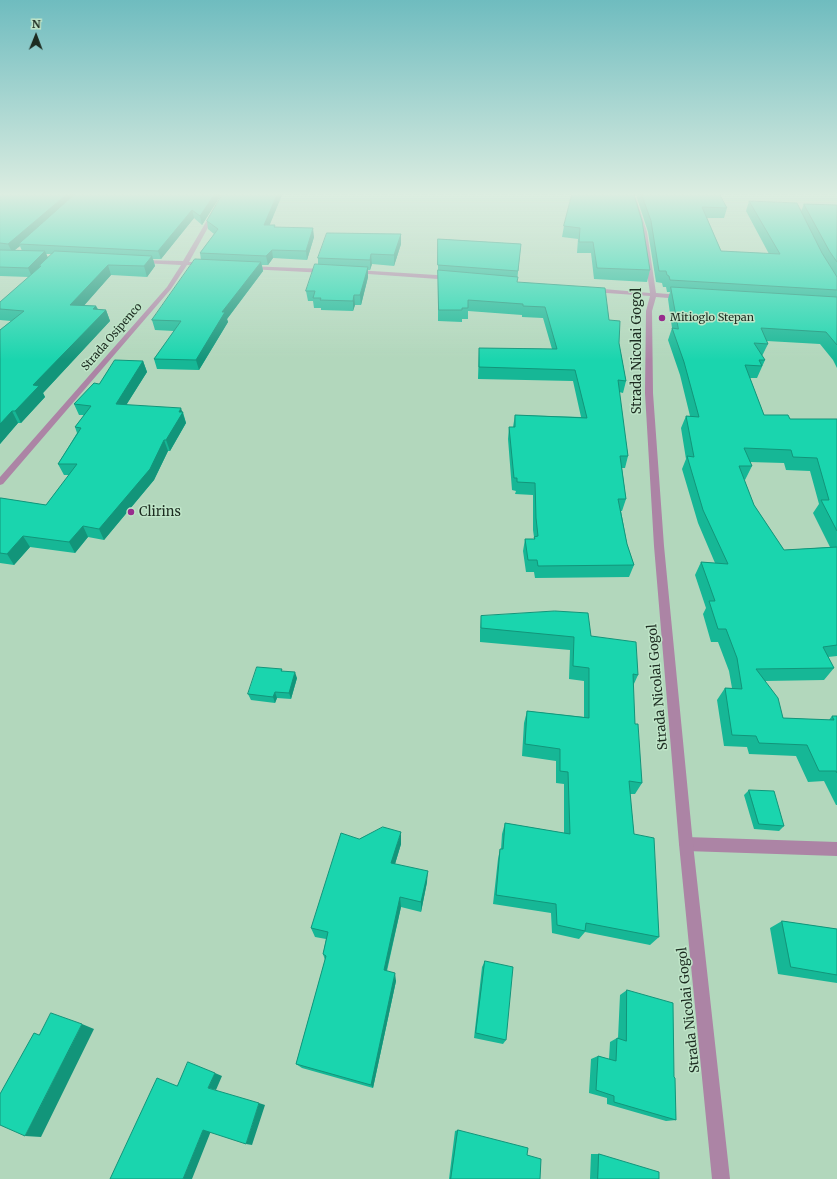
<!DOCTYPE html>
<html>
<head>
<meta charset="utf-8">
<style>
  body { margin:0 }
  #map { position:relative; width:837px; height:1179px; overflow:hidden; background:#b2d7bc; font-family:Merriweather,serif }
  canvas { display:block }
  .north { position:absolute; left:16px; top:16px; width:40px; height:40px; -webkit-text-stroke:3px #bfe5c8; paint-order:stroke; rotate:1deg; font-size:11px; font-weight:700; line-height:16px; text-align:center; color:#1d2c21 }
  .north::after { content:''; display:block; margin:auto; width:14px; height:18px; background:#1d2c21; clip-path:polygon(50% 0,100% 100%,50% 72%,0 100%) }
</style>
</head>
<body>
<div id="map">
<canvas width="837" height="1179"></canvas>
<div class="north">N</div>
</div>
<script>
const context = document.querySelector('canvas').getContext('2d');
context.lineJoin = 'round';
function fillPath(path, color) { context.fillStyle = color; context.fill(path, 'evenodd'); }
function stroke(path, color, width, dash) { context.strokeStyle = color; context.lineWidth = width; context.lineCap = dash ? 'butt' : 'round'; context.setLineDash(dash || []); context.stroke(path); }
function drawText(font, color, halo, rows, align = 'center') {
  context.font = font + ' Merriweather,serif'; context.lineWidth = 3; context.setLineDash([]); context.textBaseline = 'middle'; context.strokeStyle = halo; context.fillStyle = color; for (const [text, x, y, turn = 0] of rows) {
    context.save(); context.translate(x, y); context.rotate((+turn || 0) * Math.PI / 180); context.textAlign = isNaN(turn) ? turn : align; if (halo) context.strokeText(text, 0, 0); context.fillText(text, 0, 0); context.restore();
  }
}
const service = new Path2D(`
  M686 837 837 842V856L686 851 681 849 679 844 681 839Z`);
const minor = new Path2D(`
  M222 195H226L189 262H204L207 264 206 265H187L171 289 3 484 0 485V477L167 287 181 265 141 263 139 262V260L183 261Z
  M631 195H635L647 232 656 293 681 295 684 297 681 299 656 297 652 311 653 393 664 546 693 844 730 1179H712L679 844 654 546 645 393 646 311 650 296 592 292 589 290 592 288 650 293 641 232Z
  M246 266 326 269 329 271 326 273 248 269 246 268Z
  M356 270 452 276 455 278 452 280 354 273V271Z`);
const wall = new Path2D(`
  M0 195H221L202 225 194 218 161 259H153L155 266 147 277 111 275 84 305 96 306 98 309 106 310 110 321 43 393 45 397 21 423H18L0 444V330L11 321 0 320V302L29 277 0 276ZM20 246 22 251 15 250ZM46 254H52L48 258Z
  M222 195H282L269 225 314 237 307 260 273 258 268 265H262L263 271 227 319 228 322 199 370 157 369 154 359 174 331 155 330 152 320 201 260 200 253 214 234 208 229 207 221Z
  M572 195 650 270 647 282 594 279 591 253H577L578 239 562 237 564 226Z
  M636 195H720L727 208 724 218H707L721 251 769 254 746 211 749 201 801 211 804 204 837 205V368L833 360 820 344 767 341 768 344 762 356 765 360 757 378H750L764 415 790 419H837V656L828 657 834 668 824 680 765 681 783 718 829 720 832 716H837V805H836L824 781 808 782 796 756 749 754 747 747 724 746 717 700 725 688H732L729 671 718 642H711L703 614 706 608 695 575 701 562 715 563 698 523 682 469 686 459 681 428 686 416H690L680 375 668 340 672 328 668 299 670 292H667L666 287H663L662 283 656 282 648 232ZM749 462 784 463 786 470 810 471 819 504 813 513 830 547 784 550 754 505 744 479 745 480 752 466Z
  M401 234V244L394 266 372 264 370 270H368V277L361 305H355L353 311 321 310V308H314L313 301H308L306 291 318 264V258Z
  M438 239 521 244 517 282 609 320 619 343 626 381 623 393 619 392 628 456 625 468H622L626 499 622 511H621L627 544 634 565 629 577 535 578 534 572H526L523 551 525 539H534V537L533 530V495L515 494 516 491 512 490 508 439 509 427H513L515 415 581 417 573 381 478 379 479 348 552 349 543 318 522 317V315L468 311V319H462V322L438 321Z
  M143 361 147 372 126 405 183 412 186 423 170 451H168L154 480 104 540 88 537 75 553 30 547 14 565 0 563V498L46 505 69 475H64L58 464 77 433 75 427 84 415H79L74 404 99 384Z
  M481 616 591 636 638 675 633 686 635 724 642 783 635 794H630L634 834 659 937 650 945 585 932 579 939 552 933 551 913 493 904 498 859 500 849H501L502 834 505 823 564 833V784L556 783V761L522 756 524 723 527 711 584 717V681L569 679 570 650 480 642V630Z
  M282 669V671L297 678 291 699 277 698 275 703 251 700 248 694Z
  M749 790 784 826 779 831 754 829 744 795Z
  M359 839 401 844 395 864 427 882 421 912 401 907 387 971 396 981 373 1088 302 1068 296 1064 325 960 323 954 326 939 315 937 311 928Z
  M782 921 837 929V983L778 974 770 928Z
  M485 961 506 1040 503 1044 474 1038 482 967Z
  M627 990 674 1077 676 1120 666 1121 607 1104V1098L589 1093 591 1059 598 1056 609 1059 610 1042 617 1038H618L620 995Z
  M458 1130 527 1155 540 1179H449L455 1131Z
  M591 1154H599L659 1179H590Z`);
const shadedWall = new Path2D(`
  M66 195H79L19 244 20 246 12 252 8 244Z
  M214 195H221L202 225 200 216Z
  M277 195H282L266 234 264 225Z
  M192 210 194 218 161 259 158 251Z
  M313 228 314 237 307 260 306 251Z
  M401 234V244L394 266V255Z
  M272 250 273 258 268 265 266 256Z
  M45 251 49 260 39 266 40 269 32 277 28 268Z
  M371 254 372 264 370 270V260Z
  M152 256 155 266 147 277 144 266Z
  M261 262 263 271 227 319 228 322 199 370 196 360 222 312Z
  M108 265 111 275 75 316 70 305Z
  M368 267V277L361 305 360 295Z
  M354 295 355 305 353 311V301Z
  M96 306 100 316 106 310 110 321 43 393 45 397 21 423 15 411 33 385Z
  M143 361 147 372 120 415 116 404Z
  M181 408 186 423 170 451 166 440 179 412Z
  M12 411 18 423 0 444V424Z
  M164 440 168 451 154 480 104 540 99 529Z
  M83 526 88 537 75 553 69 542Z
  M23 536 30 547 14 565 7 554Z
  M295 672 297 678 291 699 289 693Z
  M275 692 277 698 275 703 273 697Z
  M401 832V844L392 874 391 863Z
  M428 871 427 882 421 912V902Z
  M400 897 401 907 385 977 384 970Z
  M395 973 396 981 373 1088 371 1085Z
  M82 1024 94 1029 41 1137 25 1136Z
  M215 1073 222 1076 216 1090 208 1088Z
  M259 1103 265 1105 252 1145 246 1144Z
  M203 1130 211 1131 192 1179H183Z`);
const building = new Path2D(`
  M0 195H66L8 244 0 243Z
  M74 195H214L200 216 192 210 158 251 19 244Z
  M222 195H277L264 225H275L274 227 313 228 306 251 272 250 266 256 200 253 218 229 207 221Z
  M572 195H634L642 221 650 270 597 268 593 242H579L580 228 564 226Z
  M642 195H720L727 208 702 207 721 251 780 254 749 201 797 203 822 253 837 277V290L670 280 669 276 667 275 666 271H659L651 221Z
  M804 204 837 205V262L830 252Z
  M327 233 401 234 394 255 371 254 370 260 318 258Z
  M438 239 521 244 518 271 438 265Z
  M0 250 45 251 28 268 0 267Z
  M55 251 152 256 144 266 108 265 70 305 96 306 93 309 106 310 33 385 39 386 15 411H12L0 424V330L24 311 0 309V302L41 266H39Z
  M195 259 261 262 222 312H225L196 360 154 359 181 321 152 320Z
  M315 264 368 267 360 295H354L353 301 320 300 321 298H313L315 291H306Z
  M438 270 518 277 517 282 605 288 609 320 620 321 619 343 626 381 618 380 628 456H620L626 499H618L627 544 634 565 538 566 537 560H528L525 539H535L534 537 538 536 536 518 535 483 517 482V478H514L509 427H515V415L587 418 575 370 479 367V348L557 349 545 307 523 306V304L468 300V308H462V310H439Z
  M671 287 837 297V345L826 332 761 328 768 344 754 343 765 360H759L762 366 745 365 764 415H788L790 419H837V531L821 500H829L817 458 793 457 791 450 744 448 752 466H739L754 505 784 550 837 547V645L823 647 834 668 756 669 778 698 783 718 834 720 832 716H837V773L836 771H819L807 745 759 743 756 736 732 735 725 688 742 689 737 658 726 629H718L709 601H715L701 562 728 564 703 510 687 456 694 457 686 416 699 417 684 362 672 328 678 329Z
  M115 360 143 361 116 404 181 408 179 412H183L166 440H164L150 469 99 529 83 526 69 542 23 536 7 554 0 553V498H1L46 505 77 464H58L81 428 75 427 91 406 74 404 94 383 99 384Z
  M555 611 588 613 591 636 636 642 638 675 633 674 635 724H638L642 783 629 781 634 834 654 838 659 937 586 923 585 931 557 925 556 904 496 895 500 849H503L505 823 570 834 568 772 560 771V749L525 744 527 711 589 718V668L573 666 574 637 481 628V616Z
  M257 667 282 669 281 671 295 672 289 693 275 692 273 697 248 694Z
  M749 790 774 791 784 826 759 824Z
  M383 827 401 832 391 863 428 871 421 902 400 897 384 970 395 973 371 1085 296 1064 326 956 323 954 328 932 311 928 341 833 359 839Z
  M782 921 837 929V975L791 967Z
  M485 961 513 967 506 1040 476 1033Z
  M627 990 673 1003 674 1077 675 1078 676 1120 614 1102V1096L596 1090 598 1056 616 1061 617 1038 626 1041Z
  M51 1013 82 1024 25 1136 0 1125V1094L34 1033 39 1035Z
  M188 1062 215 1073 208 1088 259 1103 246 1144 203 1130 183 1179H110L157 1078 177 1086Z
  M458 1130 528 1148 527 1155 541 1159 540 1179H451Z
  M599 1154 659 1172V1179H598Z`);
const markers = [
  [662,318,4,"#982c8d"],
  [131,512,4,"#982c8d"]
];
const farPoinames = [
  ["Mitioglo Stepan",670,318]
];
const farStreetnames = [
  ["Strada Osipenco",112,337,-49]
];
const streetNames = [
  ["Strada Nicolai Gogol",637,351,-90],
  ["Strada Nicolai Gogol",658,687,-95],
  ["Strada Nicolai Gogol",689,1010,-96]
];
const poiNames = [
  ["Clirins",139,512]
];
fillPath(service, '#ac84a5');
fillPath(minor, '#ac84a5');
fillPath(wall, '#16b796');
fillPath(shadedWall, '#12957a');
fillPath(building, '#1ad5ae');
stroke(building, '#12957a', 1);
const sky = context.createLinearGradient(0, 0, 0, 360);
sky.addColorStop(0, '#6fbcbf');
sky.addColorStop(0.54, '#dcede1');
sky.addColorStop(1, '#dcede100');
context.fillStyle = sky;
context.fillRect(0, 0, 837, 360);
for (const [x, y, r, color] of markers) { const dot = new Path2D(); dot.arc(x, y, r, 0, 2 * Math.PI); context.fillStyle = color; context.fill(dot); stroke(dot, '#bfe5c8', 1.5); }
drawText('11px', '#1d2c21', '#bfe5c8', farPoinames, 'left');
drawText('11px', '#1d2c21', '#bfe5c8', farStreetnames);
drawText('13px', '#1d2c21', '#bfe5c8', streetNames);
drawText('13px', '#1d2c21', '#bfe5c8', poiNames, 'left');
</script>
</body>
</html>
